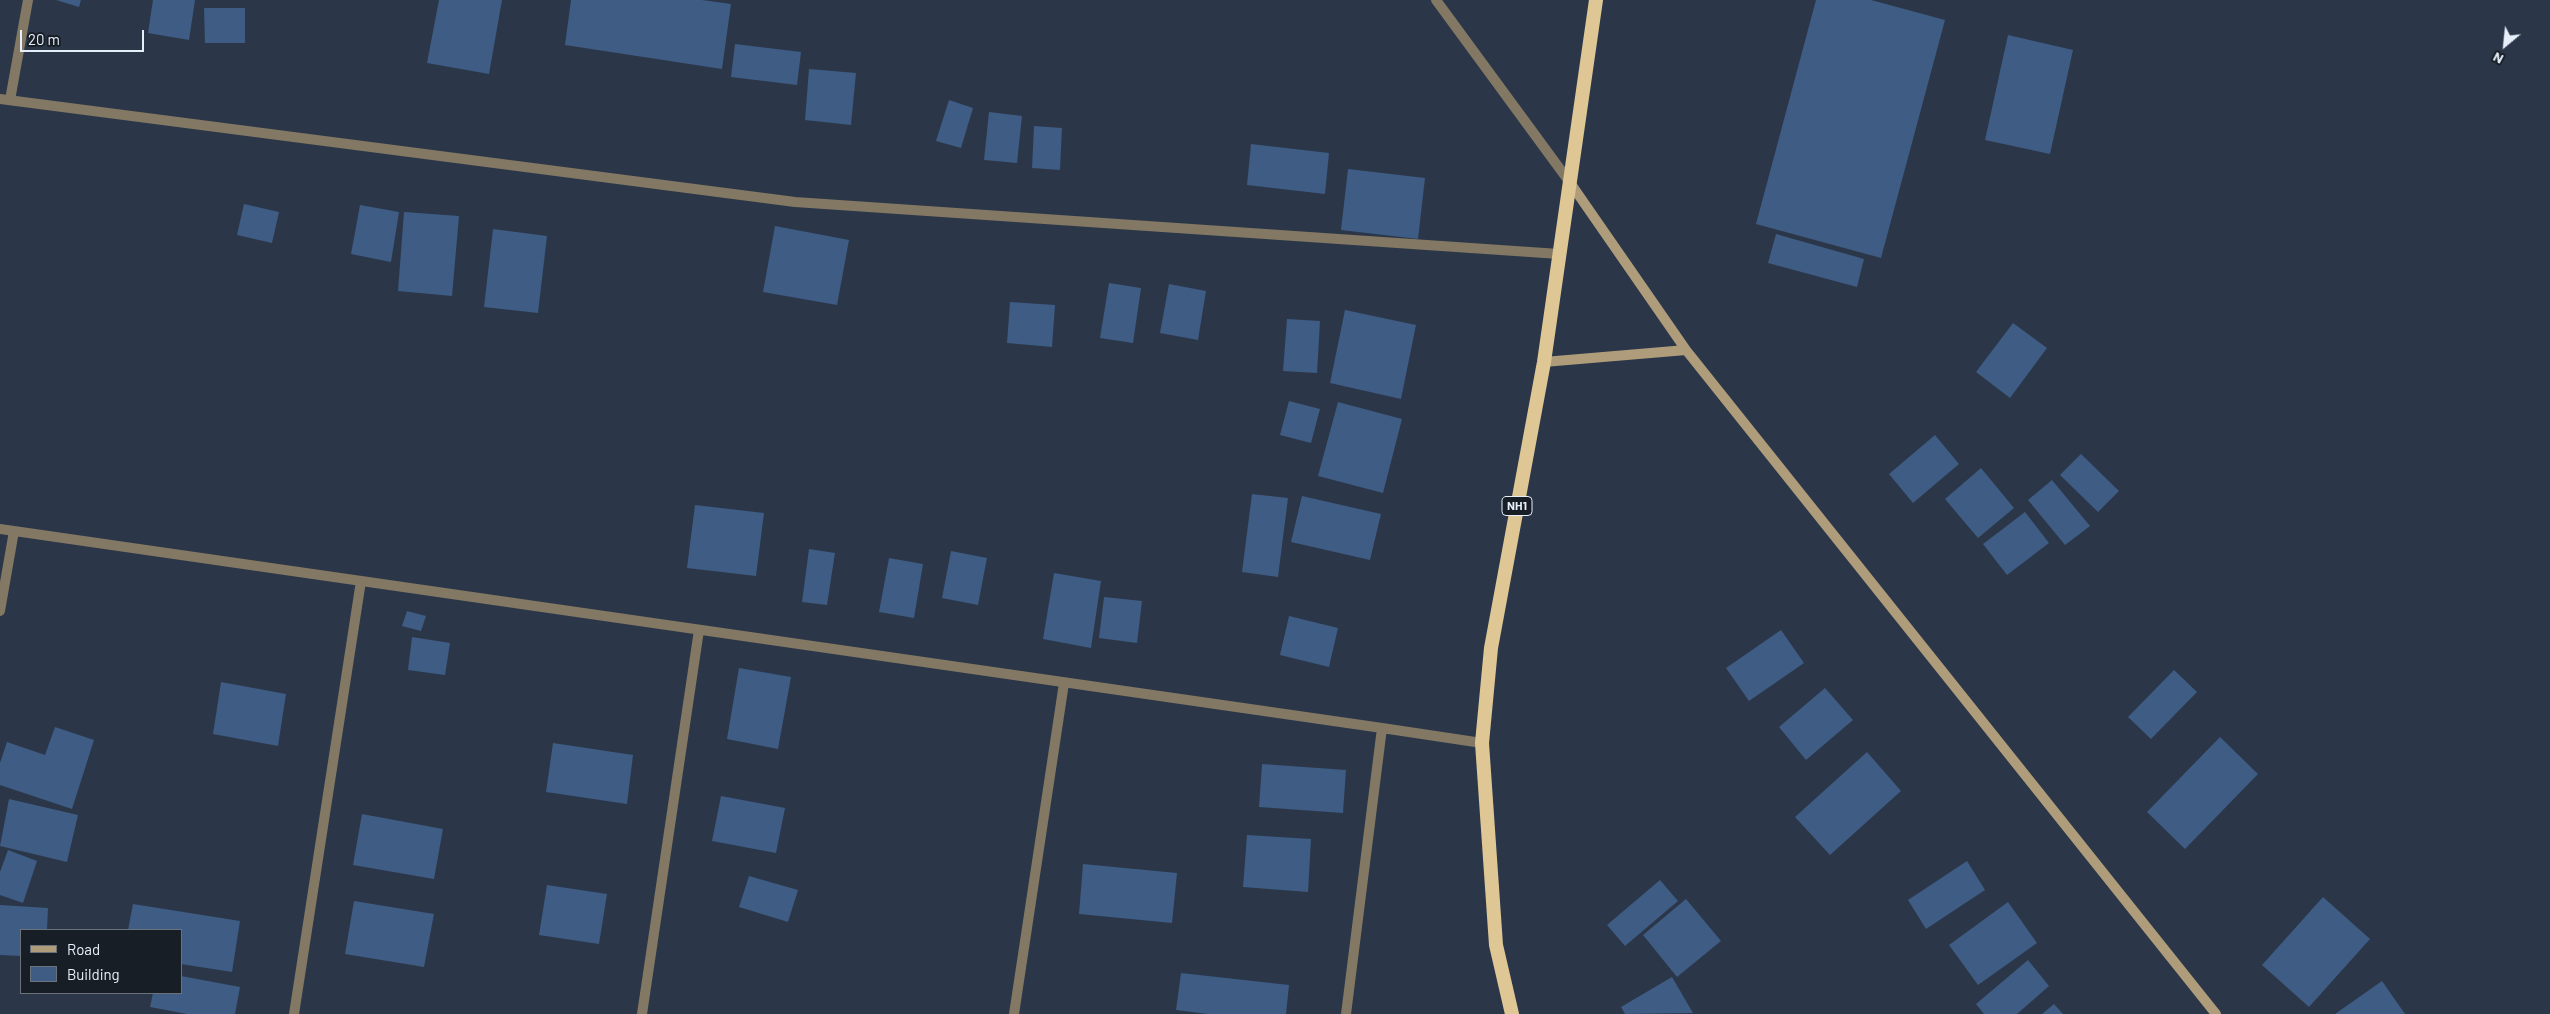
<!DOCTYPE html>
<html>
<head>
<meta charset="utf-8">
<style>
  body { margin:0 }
  #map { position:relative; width:2550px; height:1014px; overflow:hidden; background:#2b3748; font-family:Barlow,sans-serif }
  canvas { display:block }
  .legend { position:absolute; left:20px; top:929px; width:162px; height:65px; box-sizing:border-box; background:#181e26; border:1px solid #6b727b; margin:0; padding:6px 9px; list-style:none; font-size:15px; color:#e7effa }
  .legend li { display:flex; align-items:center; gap:10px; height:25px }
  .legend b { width:25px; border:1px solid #6b727b }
  .north { position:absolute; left:2480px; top:20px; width:50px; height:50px; -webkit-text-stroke:4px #181e26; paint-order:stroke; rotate:208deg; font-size:14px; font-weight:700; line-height:20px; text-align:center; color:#e7effa }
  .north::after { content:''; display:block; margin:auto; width:18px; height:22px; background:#e7effa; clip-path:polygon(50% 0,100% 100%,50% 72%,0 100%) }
  .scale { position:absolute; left:20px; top:30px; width:124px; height:22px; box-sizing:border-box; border:2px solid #e7effa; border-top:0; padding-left:6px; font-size:15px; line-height:18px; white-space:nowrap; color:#e7effa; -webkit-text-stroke:4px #181e26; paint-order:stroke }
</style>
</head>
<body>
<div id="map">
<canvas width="2550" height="1014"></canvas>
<ul class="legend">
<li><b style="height:6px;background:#ae9c7b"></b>Road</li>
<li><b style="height:14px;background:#3e5c84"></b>Building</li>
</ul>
<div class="north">N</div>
<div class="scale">20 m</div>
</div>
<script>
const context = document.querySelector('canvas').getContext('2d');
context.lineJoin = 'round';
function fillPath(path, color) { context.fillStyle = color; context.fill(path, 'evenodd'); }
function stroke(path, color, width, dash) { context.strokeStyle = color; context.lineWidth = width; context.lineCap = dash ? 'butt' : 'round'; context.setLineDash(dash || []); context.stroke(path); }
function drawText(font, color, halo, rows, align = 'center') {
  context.font = font + ' Barlow,sans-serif'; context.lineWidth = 4.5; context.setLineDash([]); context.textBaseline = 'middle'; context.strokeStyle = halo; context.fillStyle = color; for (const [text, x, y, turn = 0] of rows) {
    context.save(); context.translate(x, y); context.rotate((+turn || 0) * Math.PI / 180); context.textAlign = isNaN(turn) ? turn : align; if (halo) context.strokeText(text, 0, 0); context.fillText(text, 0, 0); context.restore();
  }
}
const building = new Path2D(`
  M56 0H81L79 7Z
  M153 0H195L189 40 148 33Z
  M439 0H502L489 74 427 63Z
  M571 0H702L731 4 722 69 565 45Z
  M1816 0H1871L1945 20 1881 258 1756 224Z
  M204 8H245V43H205Z
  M2008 35 2073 50 2050 154 1985 140Z
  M735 44 801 52 797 85 731 77Z
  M809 69 856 73 851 125 805 120Z
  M949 100 973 108 961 148 936 141Z
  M989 112 1022 116 1017 163 984 160Z
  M1034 126 1062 128 1060 170 1032 168Z
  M1251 144 1329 153 1325 194 1247 185Z
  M1348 169 1425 178 1418 239 1341 230Z
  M244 204 279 212 272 243 237 235Z
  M360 205 399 212 391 262 351 254Z
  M404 212 459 216 452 296 398 291Z
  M775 226 849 240 837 305 763 292Z
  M493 229 547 236 538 313 484 307Z
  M1776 234 1864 259 1857 287 1768 263Z
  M1109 283 1141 288 1133 343 1100 338Z
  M1169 284 1206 291 1198 340 1160 333Z
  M1010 302 1055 305 1052 347 1007 343Z
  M1345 310 1416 325 1401 399 1330 383Z
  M1287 319 1320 321 1317 373 1283 371Z
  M2013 323 2047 348 2010 398 1976 372Z
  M1289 401 1320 409 1311 443 1280 435Z
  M1338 402 1402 419 1383 493 1318 476Z
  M1935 435 1959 464 1913 503 1889 474Z
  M2081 454 2119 491 2098 512 2060 475Z
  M1981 468 2014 508 1978 538 1945 499Z
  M2052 480 2090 526 2065 545 2028 500Z
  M1252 494 1288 498 1278 577 1242 572Z
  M1302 496 1381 514 1370 560 1291 542Z
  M695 505 764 513 756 576 687 568Z
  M2025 512 2049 543 2007 575 1983 544Z
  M809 549 835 553 827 605 802 602Z
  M951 551 987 558 978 605 942 598Z
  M889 558 923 564 914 618 879 612Z
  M1054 573 1101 581 1091 648 1043 639Z
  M1104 597 1142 601 1137 643 1099 638Z
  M407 611 426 616 421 631 402 626Z
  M1289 616 1338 628 1329 667 1280 655Z
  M1781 630 1804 663 1749 701 1726 668Z
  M412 637 450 643 445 675 408 670Z
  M739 668 791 677 778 749 727 739Z
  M2174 670 2197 692 2151 739 2128 717Z
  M221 682 286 694 278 746 213 734Z
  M1825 688 1853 720 1806 760 1779 727Z
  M55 727 94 740 72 809 0 785V763L7 742 45 755Z
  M2220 737 2258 774 2185 849 2147 812Z
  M553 743 633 755 627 804 546 792Z
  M1867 752 1901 791 1830 855 1795 817Z
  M1262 764 1346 770 1343 813 1259 807Z
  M721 796 785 808 776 853 712 841Z
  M9 799 78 815 67 862 0 846Z
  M362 814 443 829 434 879 353 865Z
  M1247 835 1311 839 1308 892 1243 887Z
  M8 850 37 861 23 903 0 895V872Z
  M1967 861 1985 890 1926 929 1908 900Z
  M1083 864 1177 873 1172 923 1079 914Z
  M749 876 798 890 788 922 739 907Z
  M1660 880 1678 901 1625 946 1607 925Z
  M547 885 607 894 599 944 539 935Z
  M2323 897 2370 939 2309 1007 2262 965Z
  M1686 899 1721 941 1677 977 1643 935Z
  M354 901 434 914 424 967 345 954Z
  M2008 902 2037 943 1978 985 1949 945Z
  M133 904 240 921 232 972 181 964V930H128Z
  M0 905 48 908 47 930H21V956L0 955Z
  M2028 960 2049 986 2017 1014H1984L1976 1004Z
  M1181 973 1289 985 1286 1014H1208L1176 1010Z
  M181 976 240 987 235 1014H187L150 1007 153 993H181Z
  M1672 977 1693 1013 1625 1014 1621 1007Z
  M2382 981 2405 1014H2335Z
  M2054 1004 2063 1014H2042Z`);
const minor = new Path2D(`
  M1436 0 1571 184
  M0 99 795 202 1559 254
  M10 100 28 0
  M0 529 1382 728
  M0 611 14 531
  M294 1014 361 581
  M642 1014 699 630
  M1014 1014 1064 683
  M1346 1014 1382 728 1482 743`);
const secondary = new Path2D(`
  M1571 184 1686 350 2216 1014
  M1544 362 1686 350`);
const trunk = new Path2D(`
  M1512 1014 1496 945 1482 743 1491 648 1544 362 1596 0`);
const shields = [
  [1517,506,30]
];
const shieldNames = [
  ["NH1",1517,506]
];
fillPath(building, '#3e5c84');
stroke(minor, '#837863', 10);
stroke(secondary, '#ae9c7b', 10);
stroke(trunk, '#dec695', 14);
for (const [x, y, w] of shields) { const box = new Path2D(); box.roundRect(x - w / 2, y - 9.5, w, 19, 4); context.fillStyle = '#181e26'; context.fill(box); stroke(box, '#e7effa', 1); }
drawText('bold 12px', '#e7effa', null, shieldNames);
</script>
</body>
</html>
